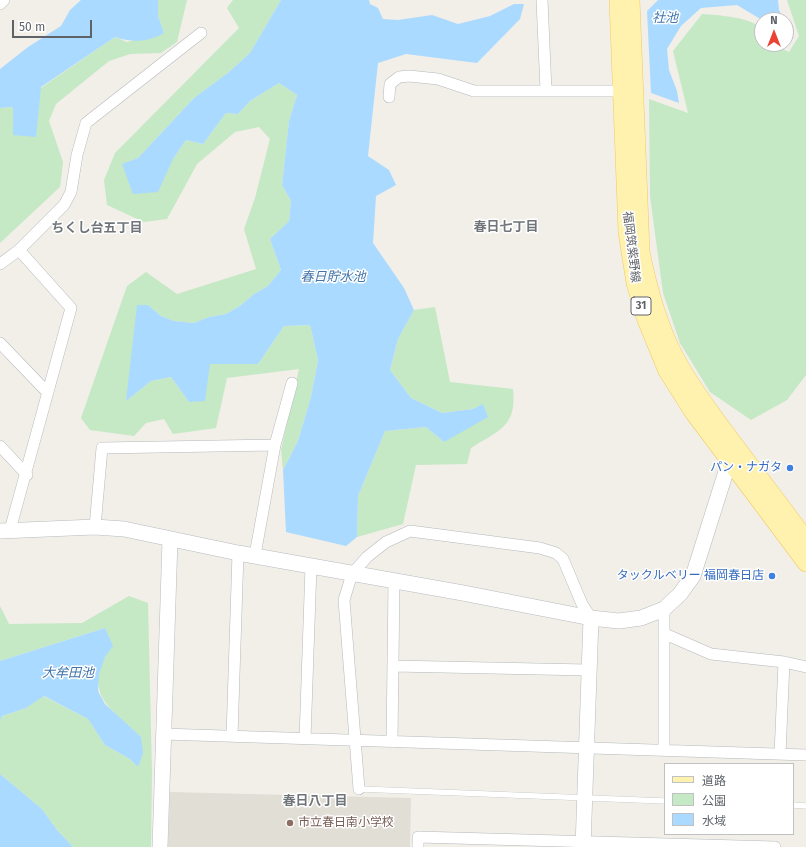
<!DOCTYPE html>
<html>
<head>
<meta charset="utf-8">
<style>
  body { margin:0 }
  #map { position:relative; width:806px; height:847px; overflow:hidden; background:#f1efe8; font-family:"Fira Sans","Noto Sans JP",sans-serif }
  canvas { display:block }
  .legend { position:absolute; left:664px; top:763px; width:130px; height:72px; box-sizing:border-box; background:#fff; border:1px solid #bfc1c3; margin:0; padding:5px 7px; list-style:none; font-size:12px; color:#5f6368 }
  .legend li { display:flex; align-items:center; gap:8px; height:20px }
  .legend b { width:20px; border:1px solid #bfc1c3 }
  .north { position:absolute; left:754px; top:12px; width:40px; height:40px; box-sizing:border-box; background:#fff; border:1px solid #bfc1c3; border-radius:50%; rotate:0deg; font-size:11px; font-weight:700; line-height:16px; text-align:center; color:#5f6368 }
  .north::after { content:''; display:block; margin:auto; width:14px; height:18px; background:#ea4335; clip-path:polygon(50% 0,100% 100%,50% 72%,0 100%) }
  .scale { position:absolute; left:12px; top:20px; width:80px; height:18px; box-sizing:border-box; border:2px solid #5f6368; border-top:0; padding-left:5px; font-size:12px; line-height:14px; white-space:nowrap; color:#5f6368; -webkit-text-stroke:3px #fff; paint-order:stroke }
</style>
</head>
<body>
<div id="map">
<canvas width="806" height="847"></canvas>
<ul class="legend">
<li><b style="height:5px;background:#fff2af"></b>道路</li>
<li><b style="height:11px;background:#c5e8c5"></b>公園</li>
<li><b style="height:11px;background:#aadaff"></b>水域</li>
</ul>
<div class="north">N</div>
<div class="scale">50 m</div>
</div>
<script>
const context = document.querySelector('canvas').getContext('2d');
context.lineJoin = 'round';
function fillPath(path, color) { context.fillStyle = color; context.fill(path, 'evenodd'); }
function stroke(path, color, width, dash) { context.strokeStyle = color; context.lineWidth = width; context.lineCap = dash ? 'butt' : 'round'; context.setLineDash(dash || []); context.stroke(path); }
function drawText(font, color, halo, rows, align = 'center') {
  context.font = font + ' "Fira Sans","Noto Sans JP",sans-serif'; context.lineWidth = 3; context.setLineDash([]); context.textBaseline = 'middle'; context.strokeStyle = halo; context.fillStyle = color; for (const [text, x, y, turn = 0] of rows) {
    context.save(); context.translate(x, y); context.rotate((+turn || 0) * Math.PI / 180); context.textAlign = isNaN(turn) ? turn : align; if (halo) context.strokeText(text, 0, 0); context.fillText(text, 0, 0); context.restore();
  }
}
const education = new Path2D(`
  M170 792 411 798 410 847H168Z`);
const green = new Path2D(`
  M158 0H187L177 42 161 53 130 54 109 61 56 104 49 121 63 162 60 187 0 243V108L13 107 115 37 127 42 164 33 158 16Z
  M233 0H281L250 53 229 72 194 98 138 158 123 164 173 159 186 140 203 144 226 113 238 114 250 101 279 83 297 95 289 121 282 185 291 201 289 221 270 239 281 270 268 286 254 294 240 306 226 314 209 317 194 323 174 321 161 316 148 305 127 400 151 381 171 377 189 402 210 364H258L284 326 310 325 318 360 311 397 298 441 283 470 281 450 299 369 227 378 216 428 173 434 164 419 146 423 134 436 90 430 81 418 127 286 146 272 177 294 256 269 244 229 255 198 270 139 259 127 235 132 197 164 167 219 144 222 107 205 104 180 115 153 239 28 227 8Z
  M787 0H806V375L787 400 751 420 710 392 680 343 663 293 650 196 649 99 688 113 673 51 702 14C715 15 757 17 762 31 763 34 762 40 762 44H773L789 52 799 36Z
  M435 307 450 382 513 389C517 427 499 430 471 448L467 464 416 465 403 524 357 537 358 496 385 431 426 427 444 442 483 405 473 409 442 413 411 398 390 370 398 339 414 310Z
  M129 596 148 603 152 773 151 847H73L57 830 42 809 0 774V721L2 716 26 708 43 696 88 719 105 745 130 759 138 767 141 737C109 708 80 691 112 646L105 628 0 661V606L9 624 82 623Z`);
const water = new Path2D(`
  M81 0H158V16L164 33C149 42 131 43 115 37L41 87 36 137 13 135V107L0 108V69L28 47 61 26 70 10Z
  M281 0H369L370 4 378 8 383 19 398 20 432 15 458 24 490 16 514 4H524L520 19 477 63 406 54 378 63 368 156 389 170 396 185 376 196 373 243 404 288 414 310 398 339 390 370 411 398 442 413 473 409 483 404 488 417 444 442 426 427 385 431 358 496 357 537 346 546 286 532 283 470 298 441 311 397 318 360 310 325 284 326 258 364H210L205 401 189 402 171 377 151 381 126 401 137 305H148L161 316 174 321 194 323 209 317 226 314 240 306 254 294 268 286 281 270 270 239 289 221 291 201 282 185 289 121 297 95 279 83 250 101 238 114 226 113 203 144 186 140 173 159 158 192 133 194 122 164 138 158 194 98 229 72 250 53Z
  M658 0H778L779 10 783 20H762L737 5 701 8 681 26 667 49 669 70 677 91 679 103 651 93 647 11Z
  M105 628 113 646 105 657 99 674 98 691 105 704 141 737 143 753 138 767 130 759 105 745 88 719 44 696 26 708 2 716 0 721V661Z
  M0 774 42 809 57 830 73 847H0Z`);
const lane = new Path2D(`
  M359 789 665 801
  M793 805 806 806`);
const street = new Path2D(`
  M542 0 546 90
  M0 4 4 0
  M389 97 390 84 399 77 409 76 438 79 474 91H621
  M0 264 19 250 64 205 71 192 77 155 86 123 201 33
  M0 343 48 393
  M0 446 27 475
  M95 527 102 448 275 445
  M10 530 71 308 19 250
  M255 555 275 445 292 383
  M665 634 711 654 784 662 780 754
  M784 662 806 667
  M393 666 588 670
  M163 734 806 755
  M232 736 238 553
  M305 739 311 566
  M392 742 394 581
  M664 750V609
  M359 789 344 600 352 574 367 557 386 542 410 531 540 548 556 553 563 559 582 604 591 618
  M418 847V837L775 847`);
const secondary = new Path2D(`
  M0 531 95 527 124 529 238 553 463 593 591 618 619 621 641 618 664 609 680 594 693 576 729 462
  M160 847 170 540
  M583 847 591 618`);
const primary = new Path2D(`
  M618 0 627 232 635 283 646 320 667 371 693 412 806 563
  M631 0 641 252C648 287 657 322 674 355 686 379 702 400 717 421 746 461 777 499 806 540`);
const markers = [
  [790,468,4,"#3f7fe0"],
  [772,576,4,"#3f7fe0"],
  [290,823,4,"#8d6e63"]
];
const shields = [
  [641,306,20]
];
const shieldNames = [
  ["31",641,306]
];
const streetNames = [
  ["福岡筑紫野線",631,247,83]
];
const shopNames = [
  ["パン・ナガタ",782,468],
  ["タックルベリー 福岡春日店",764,576]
];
const educationNames = [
  ["市立春日南小学校",298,823]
];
const waterNames = [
  ["社池",665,18],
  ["春日貯水池",333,277],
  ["大牟田池",68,673]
];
const neighbourhoodNames = [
  ["春日七丁目",506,227],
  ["ちくし台五丁目",97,228],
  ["春日八丁目",315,801]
];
fillPath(education, '#e1ded6');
fillPath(green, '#c5e8c5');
fillPath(water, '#aadaff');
stroke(lane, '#b5b8bc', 6);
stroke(street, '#b5b8bc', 12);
stroke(secondary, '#b6babf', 16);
stroke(primary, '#f2c960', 18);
stroke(lane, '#fff', 5.5);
stroke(street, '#fff', 11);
stroke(secondary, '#fff', 15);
stroke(primary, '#fff2af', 17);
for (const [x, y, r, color] of markers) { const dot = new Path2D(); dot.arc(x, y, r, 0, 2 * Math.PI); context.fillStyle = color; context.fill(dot); stroke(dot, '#fff', 1.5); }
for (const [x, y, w] of shields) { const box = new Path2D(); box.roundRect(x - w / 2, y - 9, w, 18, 3); context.fillStyle = '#fff'; context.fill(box); stroke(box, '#5f6368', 1); }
drawText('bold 11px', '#5f6368', null, shieldNames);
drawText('12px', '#5f6368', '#fff', streetNames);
drawText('12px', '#366cbe', '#fff', shopNames, 'right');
drawText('12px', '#785e54', '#fff', educationNames, 'left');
drawText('italic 13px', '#4174aa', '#fff', waterNames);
drawText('bold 13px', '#70757a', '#fff', neighbourhoodNames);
</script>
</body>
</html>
